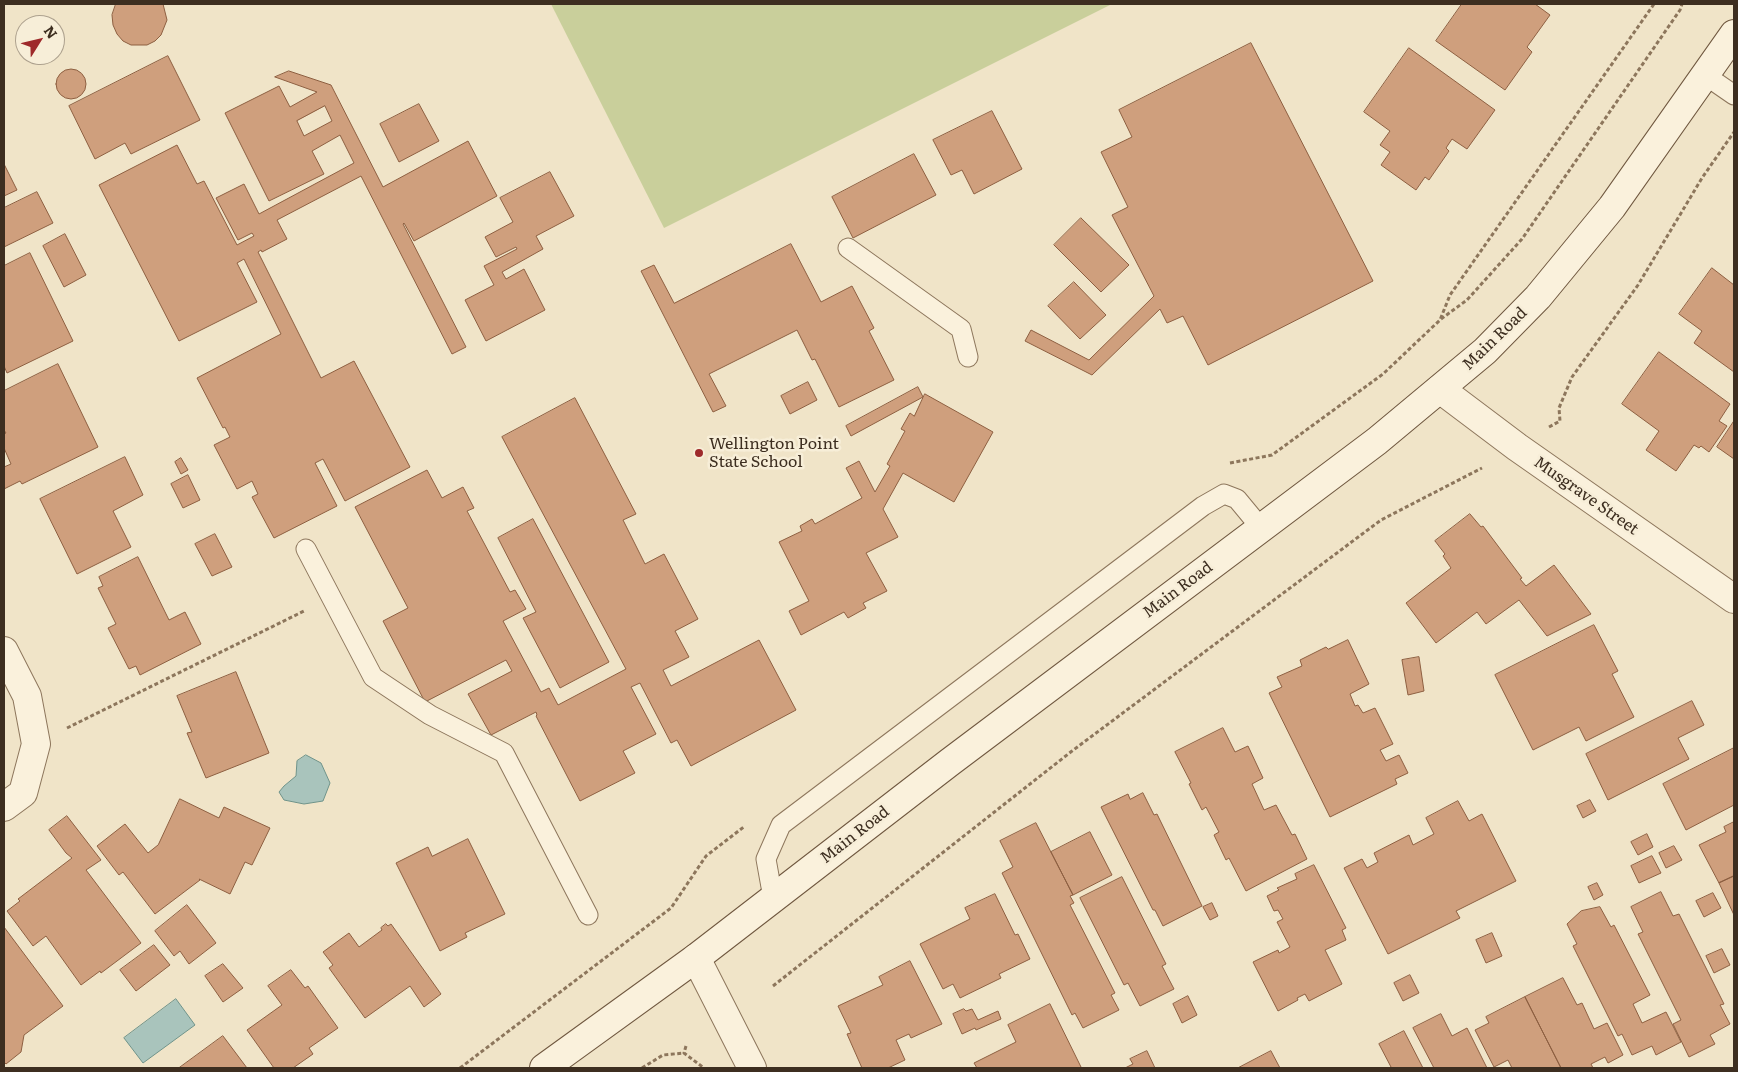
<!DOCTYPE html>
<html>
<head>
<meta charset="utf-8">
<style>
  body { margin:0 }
  #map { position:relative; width:1738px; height:1072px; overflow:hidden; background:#f0e4c8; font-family:Literata,serif }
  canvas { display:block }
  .frame { position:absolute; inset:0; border:5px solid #3d2e20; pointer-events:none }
  .north { position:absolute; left:15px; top:15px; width:50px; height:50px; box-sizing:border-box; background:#f7eed8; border:1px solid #ada18e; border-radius:50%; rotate:54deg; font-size:14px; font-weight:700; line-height:20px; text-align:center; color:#3d2e20 }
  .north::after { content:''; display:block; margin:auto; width:18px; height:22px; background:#9e2a2b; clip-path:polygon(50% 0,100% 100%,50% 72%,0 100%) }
</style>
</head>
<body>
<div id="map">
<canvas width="1738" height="1072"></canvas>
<div class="frame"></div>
<div class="north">N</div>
</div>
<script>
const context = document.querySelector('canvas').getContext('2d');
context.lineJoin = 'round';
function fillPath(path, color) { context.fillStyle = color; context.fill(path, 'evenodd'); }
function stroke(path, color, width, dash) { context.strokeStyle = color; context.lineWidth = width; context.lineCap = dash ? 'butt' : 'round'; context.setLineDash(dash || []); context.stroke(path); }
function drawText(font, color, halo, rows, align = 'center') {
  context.font = font + ' Literata,serif'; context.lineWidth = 5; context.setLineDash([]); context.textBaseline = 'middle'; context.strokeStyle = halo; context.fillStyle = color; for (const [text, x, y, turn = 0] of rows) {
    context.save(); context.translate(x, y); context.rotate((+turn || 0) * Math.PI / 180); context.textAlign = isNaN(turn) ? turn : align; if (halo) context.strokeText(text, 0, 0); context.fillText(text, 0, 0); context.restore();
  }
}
const green = new Path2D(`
  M551 4H1112L664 228Z`);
const water = new Path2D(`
  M306 755 321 763 330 783 323 801 304 804 284 800 279 792 284 786 296 776 297 761Z
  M176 999 195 1025 143 1063 124 1038Z`);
const building = new Path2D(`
  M116 4H163L167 20 161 35 155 41 147 45H131L123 41 117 34 113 25 112 15Z
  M1462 4H1535L1550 15 1527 47 1532 52 1505 90 1436 41Z
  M1251 43 1373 281 1208 365 1183 316 1167 323 1160 309 1092 375 1025 341 1031 330 1089 360 1154 296 1112 215 1128 207 1101 152 1132 137 1119 110Z
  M1409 48 1495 110 1467 149 1452 139 1446 148 1449 151 1429 180 1425 177 1416 190 1381 165 1390 152 1380 145 1390 131 1364 112Z
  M168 56 200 120 131 154 125 143 95 159 69 106Z
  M56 84a15 15 0 1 1 30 0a15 15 0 1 1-30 0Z
  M289 71 331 85 383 187 468 141 497 196 414 241 404 223 403 224 466 347 452 354 361 176 277 220 287 239 262 252 261 250 258 252 321 378 354 361 410 467 345 501 323 459 315 463 337 506 274 538 252 497 258 494 252 481 237 489 214 445 230 437 225 427 223 428 197 378 281 334 244 259 237 263 257 302 179 341 99 185 177 145 197 184 204 181 237 245 254 236 252 233 238 240 216 198 244 184 259 214 354 163 340 135 312 151 324 174 269 201 225 113 279 86 290 107 317 92 275 77ZM325 106 332 121 304 136 297 121Z
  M419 104 439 141 399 162 380 124Z
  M992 111 1022 169 974 194 962 170 951 175 933 140Z
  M914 154 936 195 853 238 832 197Z
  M4 164 17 190 4 196Z
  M550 172 574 216 536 236 543 249 502 272 506 279 524 269 545 310 486 341 465 300 494 285 484 266 517 249 516 247 496 257 485 237 513 222 500 198Z
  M37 192 53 223 4 247V208Z
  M1081 218 1129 265 1101 292 1054 245Z
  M65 234 86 275 64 287 43 246Z
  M791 244 821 302 852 286 874 328 869 331 894 380 839 407 815 359 812 360 797 330 709 374 726 406 713 412 641 271 654 265 674 303Z
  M30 253 73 341 7 373 4 366V266Z
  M1712 268 1734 285V372L1694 343 1702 331 1679 314Z
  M1074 282 1106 315 1080 339 1048 306Z
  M1659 352 1730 404 1719 421 1727 426 1709 452 1701 446 1699 448 1694 445 1676 471 1646 450 1659 431 1622 404Z
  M58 364 98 447 22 484 20 481 4 489V467L11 464 4 448V434L6 433 4 430V391Z
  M808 382 817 400 790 414 781 396Z
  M918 387 923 397 851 436 846 426Z
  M925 394 993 432 954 502 903 473 883 509 898 537 866 553 887 591 863 603 866 608 848 618 844 612 801 635 789 611 809 601 779 542 802 531 800 526 812 519 815 524 862 498 846 468 859 461 875 492 890 466 887 464 905 431 901 429 910 413 914 416Z
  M575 398 636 514 623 520 645 564 664 554 698 619 675 631 689 657 663 670 671 686 759 640 796 710 691 766 677 740 671 743 640 683 631 687 656 734 623 751 635 773 580 801 536 716 537 715 536 712 491 735 468 694 512 671 506 660 425 702 383 621 408 608 355 507 427 470 442 498 463 487 474 508 467 511 510 592 515 590 526 609 503 621 541 692 549 688 558 705 626 669 502 437Z
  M1734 421V459L1717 447Z
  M125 457 143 495 113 511 131 547 77 574 40 499Z
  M181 458 188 470 181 474 175 462Z
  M188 475 200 500 183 508 171 484Z
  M1470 514 1481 527 1483 526 1522 578 1520 579 1526 586 1554 565 1591 614 1547 636 1519 600 1486 624 1477 612 1436 643 1406 603 1451 568 1443 556 1445 554 1435 541Z
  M533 519 609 662 560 688 523 618 536 612 498 538Z
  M215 534 232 567 212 576 195 544Z
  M138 557 169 620 185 612 201 644 140 675 136 666 129 669 108 628 116 624 98 588 103 586 99 577Z
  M1594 625 1618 671 1612 674 1634 717 1586 741 1579 727 1533 750 1495 675Z
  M1348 640 1369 684 1350 694 1355 706 1358 705 1363 713 1375 708 1393 744 1380 750 1386 761 1399 755 1408 773 1395 779 1397 784 1330 817 1269 693 1282 687 1277 677 1302 666 1300 660 1326 647 1328 649Z
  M1419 657 1424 691 1408 695 1402 660Z
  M236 672 269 753 206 778 187 733 192 732 177 696Z
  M1692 701 1704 725 1678 738 1689 759 1608 800 1586 754Z
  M1223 728 1235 752 1248 746 1263 778 1252 784 1264 810 1276 805 1292 835 1295 834 1307 859 1246 891 1229 858 1226 860 1214 835 1219 832 1206 807 1202 810 1189 784 1191 783 1175 752Z
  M1734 748V805L1686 830 1663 784Z
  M1143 793 1154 815 1157 814 1202 906 1163 926 1155 910H1153L1101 807 1128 794 1130 799Z
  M180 799 219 818 224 807 270 828 252 865 245 862 230 894 199 879 200 880 155 914 123 872 119 875 97 846 125 824 148 853 158 845Z
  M1590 800 1596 811 1583 818 1577 806Z
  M1458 801 1469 821 1482 814 1516 881 1456 911 1460 918 1388 954 1344 868 1362 859 1367 868 1378 862 1374 853 1409 835 1413 845 1434 834 1426 818Z
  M67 816 101 860 86 870 141 943 101 973 100 971 81 985 46 936 33 946 7 911 20 901 18 899 72 858 66 853 49 830Z
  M1734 822V876L1719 883 1699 845 1726 832 1724 827Z
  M1036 823 1073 895 1070 896 1074 903 1070 905 1115 993 1111 995 1119 1010 1083 1028 1075 1013 1072 1015 1002 873 1013 867 1000 841Z
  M1090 832 1112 875 1073 895 1051 852Z
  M1647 834 1653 847 1638 855 1631 842Z
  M468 839 505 914 465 933 467 937 440 951 396 863 428 847 432 856Z
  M1674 846 1682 860 1666 868 1659 853Z
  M1652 856 1661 873 1639 883 1631 866Z
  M1314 865 1346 928 1342 930 1346 940 1325 950 1342 984 1309 1001 1305 994 1297 998 1298 1000 1278 1011 1253 962 1278 950 1279 953 1290 947 1277 922 1283 919 1278 910 1274 911 1267 896 1279 890 1277 888 1297 879 1295 874Z
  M1734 876V915L1719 883Z
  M1122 877 1166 964 1162 966 1174 989 1140 1006 1128 983 1124 985 1080 898Z
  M1597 883 1603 895 1594 900 1588 887Z
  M1661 892 1673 916 1679 914 1724 1004 1720 1005 1730 1024 1710 1035 1715 1044 1689 1057 1673 1024 1681 1020 1638 934 1643 932 1631 907Z
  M1713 893 1721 908 1704 917 1696 901Z
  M995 894 1015 935 1018 934 1030 959 999 974 1001 978 960 998 953 984 943 989 920 944 970 919 965 908Z
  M1212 903 1218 916 1210 920 1203 907Z
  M187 905 216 943 189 964 180 951 174 956 155 931Z
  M1600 907 1611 927 1614 925 1650 995 1633 1004 1642 1023 1666 1012 1681 1042 1656 1055 1652 1046 1632 1055 1622 1034 1618 1036 1573 946 1577 944 1567 924 1581 911Z
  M386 924 388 926 391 924 441 994 424 1007 410 986 365 1018 329 968 333 965 323 952 349 933 359 947 382 930 381 928Z
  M4 927 63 1006 24 1035 21 1052 6 1064 4 1062Z
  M1492 933 1502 956 1486 963 1476 940Z
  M154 945 170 965 136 991 120 970Z
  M1722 949 1730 965 1714 973 1706 956Z
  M910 961 942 1024 911 1038 909 1034 896 1040 905 1060 888 1068H862L847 1034 851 1033 838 1006 883 985 879 977Z
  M223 964 243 988 223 1002 205 976Z
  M291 970 305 988 308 986 338 1028 309 1048 313 1054 293 1068H274L247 1030 282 1005 268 986Z
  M1410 975 1419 993 1403 1001 1394 983Z
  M1563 978 1577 1005 1582 1003 1594 1029 1607 1023 1623 1055 1608 1063 1605 1057 1591 1064 1593 1068H1561L1525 997Z
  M1188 996 1197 1015 1182 1023 1173 1004Z
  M1525 997 1561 1068H1512L1508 1060 1494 1067 1475 1030 1489 1023 1486 1017Z
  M1050 1004 1081 1067 1079 1068H977L974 1063 1016 1042 1008 1025Z
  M964 1009 966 1011 972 1009 978 1020 998 1011 1001 1019 976 1030 975 1028 962 1034 953 1014Z
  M1441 1014 1452 1036 1467 1028 1487 1068H1434L1413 1028Z
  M1404 1031 1423 1068H1388L1391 1067 1379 1044Z
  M223 1036 247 1068H179Z
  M1147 1051 1155 1068H1125L1133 1064 1130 1059Z
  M1271 1051 1280 1068H1238Z`);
const path = new Path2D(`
  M1441 319 1467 300 1522 239 1680 10 1682 4
  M1549 427 1560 421 1559 408 1572 377 1638 285 1702 178 1734 132
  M1230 463 1272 455 1383 374 1440 320 1450 295 1654 4
  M67 728 304 611
  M773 986 1072 751 1381 520 1482 468
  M686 1046 684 1053 704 1068
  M460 1068 671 908 706 856 745 826
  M642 1068 663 1055 684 1053`);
const service = new Path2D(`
  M1705 75 1734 95
  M848 248 961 329 968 357
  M306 549 373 677 430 715 504 753 588 915
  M773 898 766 859 781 825 1203 506 1224 494 1237 499 1261 528`);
const minor = new Path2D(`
  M1440 389 1517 447 1734 599
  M4 651 27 696 36 744 23 793 4 807
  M696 958 752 1068`);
const secondary = new Path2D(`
  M544 1068 696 958 950 762 1377 441 1485 351 1538 297 1612 207 1734 34`);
const markers = [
  [699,453,5,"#9e2a2b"]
];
const streetNames = [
  ["Main Road",1495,339,-44],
  ["Musgrave Street",1586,496,35],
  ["Main Road",1178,590,-37],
  ["Main Road",855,835,-38]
];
const poiNames = [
  ["Wellington Point",709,444],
  ["State School",709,462]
];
fillPath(green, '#c9cf9b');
fillPath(water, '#a9c4bc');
stroke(water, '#6f938a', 1);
fillPath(building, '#cf9f7d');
stroke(building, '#8d5f41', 1);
stroke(service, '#8d765c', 21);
stroke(minor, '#8d765c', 30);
stroke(secondary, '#6f573f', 30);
stroke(path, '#8d765c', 3, [4, 2.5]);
stroke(service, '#faf1dc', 19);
stroke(minor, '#faf1dc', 28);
stroke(secondary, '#faf1dc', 28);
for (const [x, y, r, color] of markers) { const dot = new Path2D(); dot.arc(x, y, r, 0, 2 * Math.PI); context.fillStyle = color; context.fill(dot); stroke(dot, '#f7eed8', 2); }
drawText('16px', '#3d2e20', '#f7eed8', streetNames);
drawText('16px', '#3d2e20', '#f7eed8', poiNames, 'left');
</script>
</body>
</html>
